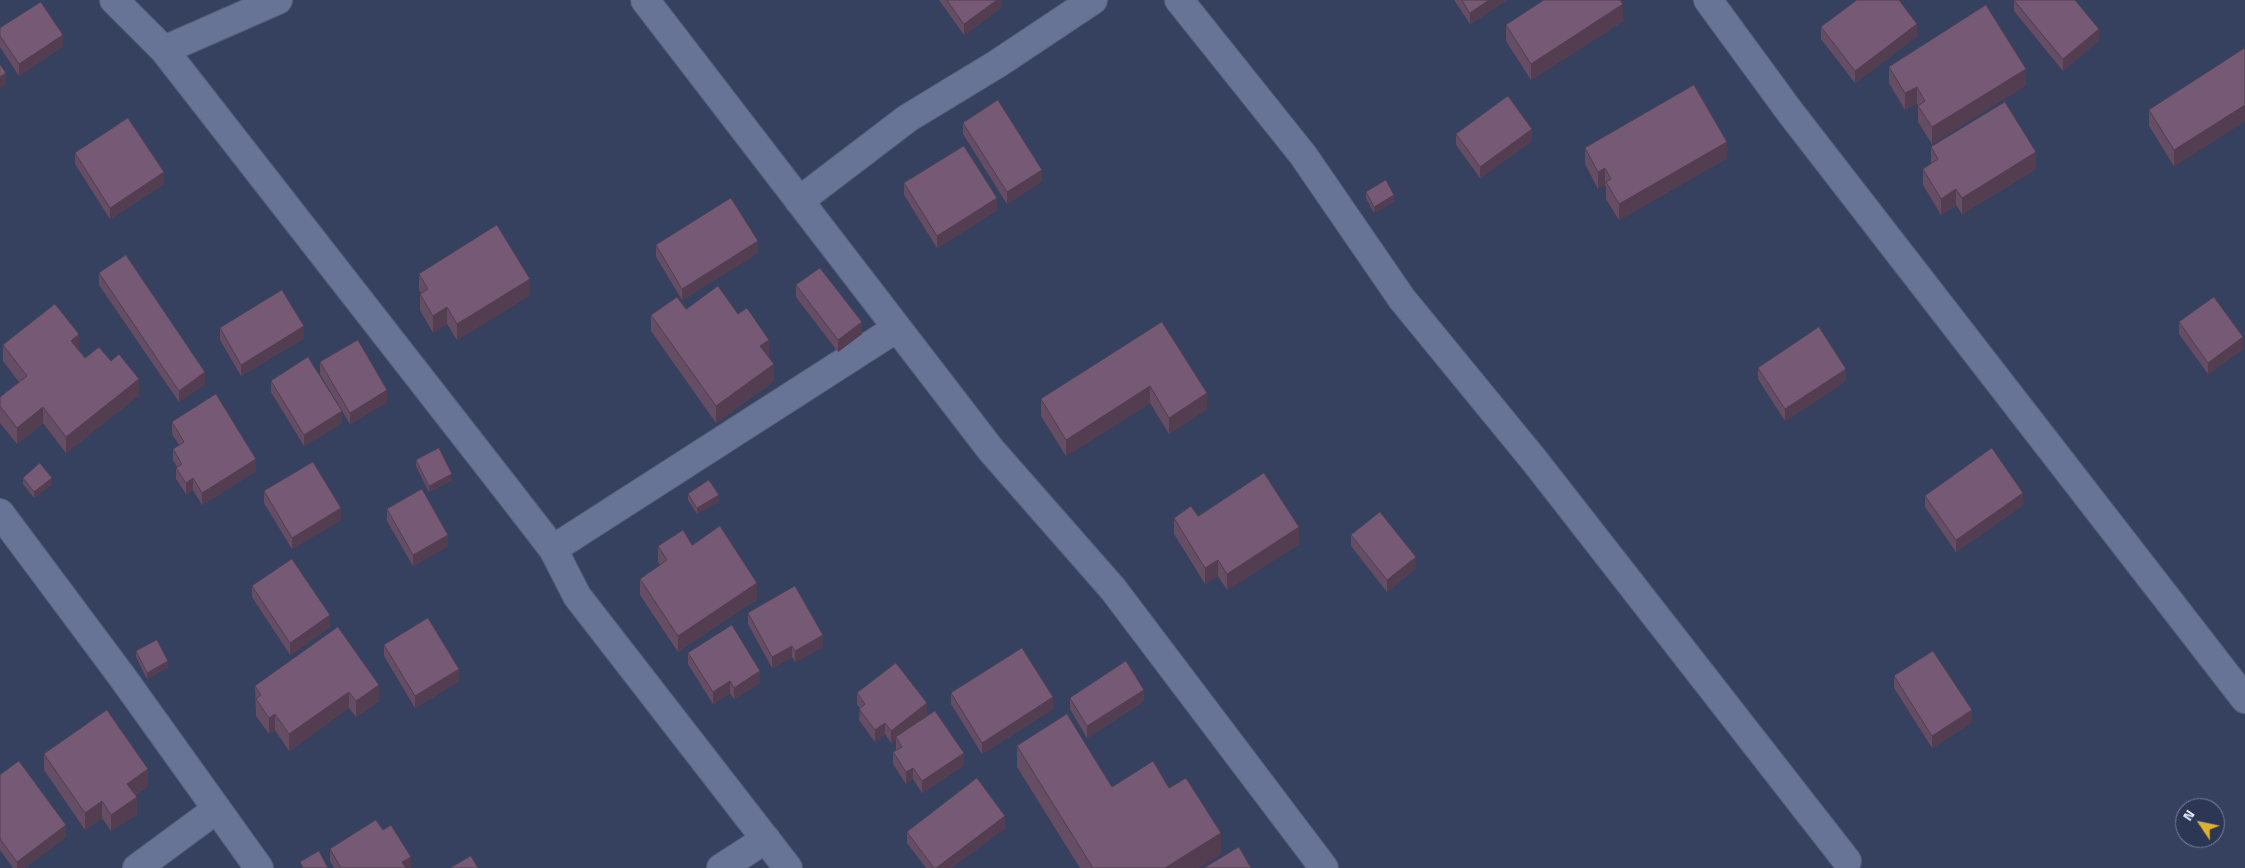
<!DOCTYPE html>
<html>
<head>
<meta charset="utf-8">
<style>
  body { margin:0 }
  #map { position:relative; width:2245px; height:868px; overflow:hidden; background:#364160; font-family:"Titillium Web",sans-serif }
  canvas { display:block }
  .north { position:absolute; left:2175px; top:798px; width:50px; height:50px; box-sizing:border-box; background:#2c3755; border:1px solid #778098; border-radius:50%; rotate:304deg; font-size:14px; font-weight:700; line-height:20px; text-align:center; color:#e7edfd }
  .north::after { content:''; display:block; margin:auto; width:18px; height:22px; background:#ddb133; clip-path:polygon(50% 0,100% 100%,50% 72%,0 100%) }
</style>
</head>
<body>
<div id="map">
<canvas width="2245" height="868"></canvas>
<div class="north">N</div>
</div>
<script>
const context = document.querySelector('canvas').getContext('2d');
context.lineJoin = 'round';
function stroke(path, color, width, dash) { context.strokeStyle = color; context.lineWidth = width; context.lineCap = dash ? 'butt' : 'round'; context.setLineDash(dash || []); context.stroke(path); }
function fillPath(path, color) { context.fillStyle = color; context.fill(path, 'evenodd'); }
const minor = new Path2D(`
  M114 0 164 50 505 487 553 549 577 596 788 868
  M645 0 991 450 1113 589 1324 868
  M1179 0 1303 155 1402 299 1534 460 1847 861
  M1708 0 1790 112 2245 699
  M164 50 278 0
  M799 201 908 118 997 64 1093 0
  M0 513 123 678 259 868
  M553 549 897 328
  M137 868 217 809
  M721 868 766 839`);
const wall = new Path2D(`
  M939 0H1002V7L964 35Z
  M1454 0H1506L1470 24Z
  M2014 0 2099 40 2063 71 2014 11Z
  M1623 21 1531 80 1506 41V25Z
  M1821 27 1917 36 1855 83 1821 39Z
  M0 28 63 46 19 76 0 47Z
  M2245 48V121L2174 166 2149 126V110Z
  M1889 67 2026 85 1932 144 1918 122V106L1917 103 1905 110 1889 83Z
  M963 123 1042 181 1007 204 963 134Z
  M1456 134 1532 141 1480 178 1456 145Z
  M1931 147 2036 169 1962 214 1956 205 1941 215 1923 185V169L1931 164Z
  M1585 148 1727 158 1619 220 1606 199V187L1605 185 1598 189 1585 164Z
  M75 153 164 184 110 219 75 164Z
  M904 183 997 210 937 248 904 195Z
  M1366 192 1394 201 1374 213 1366 198Z
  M656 245 758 253 682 300 656 257Z
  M99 273 205 384 179 402 99 285Z
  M419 274 530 295 457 340 447 324 433 333 420 310V294L421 293 419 290Z
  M796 285 862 334 838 352 796 297Z
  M686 309 738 314 769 356 768 357 774 381 716 423 651 331V315Z
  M1162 322 1207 409 1169 434 1150 403 1066 456 1041 416V399Z
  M2179 322 2243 349 2208 374 2179 334Z
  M220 328 304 338 241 376 220 340Z
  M3 345 79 350 85 358 139 395 66 453 43 423 17 444 0 423V397L19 382 3 361Z
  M320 362 387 402 350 424 320 374Z
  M1758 368 1846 381 1785 421 1758 379Z
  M271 381 342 423 304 446 271 392Z
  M172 422 256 471 202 505 193 490 186 494 176 479V468L177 467 173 460V449L179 445 172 434Z
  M416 460 452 480 429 492 416 466Z
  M23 478 52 484 34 498 23 484Z
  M264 491 341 520 292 549 264 503Z
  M688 494 719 501 697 514 688 500Z
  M1925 496 2023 505 1956 552 1925 507Z
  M387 509 448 546 413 566 387 521Z
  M1198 516 1299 544 1227 590 1218 576 1205 584 1174 534V518Z
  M1351 535 1416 568 1387 592 1351 546Z
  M692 545 757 599 678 652 640 595V579L660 565 658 562V546Z
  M252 586 330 627 290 655 252 597Z
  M748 613 823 647 795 662 792 657 772 668 748 624Z
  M338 627 379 701 356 717 349 708 289 751 275 730 269 734 256 716 255 686Z
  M384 645 459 681 415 708 384 656Z
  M136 651 168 667 147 679 136 657Z
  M688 653 760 683 734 699 730 693 713 704 688 664Z
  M1894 676 1972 722 1932 748 1894 688Z
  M857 693 927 715 917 723 964 765 922 793 913 779 906 784 893 764V752L896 750V739L891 743 885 734 875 742 859 720 860 708 857 705Z
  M951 693 1053 709 982 754 951 704Z
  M1070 698 1144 701 1087 738 1070 709Z
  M1017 746 1112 787 1169 788 1221 854 1198 868H1080L1017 767Z
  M44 754 148 786 135 795 137 814 111 831 102 818 85 830 44 770Z
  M0 775 66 837 24 868H13L0 850Z
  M1005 828 951 868H926L907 843V832Z
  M383 830 411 868H334L330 861V849Z`);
const shadedWall = new Path2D(`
  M997 0H1002V7L964 35V24Z
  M1489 0H1506L1470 24V13Z
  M1623 4V21L1531 80V64Z
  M1917 24V36L1855 83V71Z
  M2099 29V40L2063 71V59Z
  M63 35V46L19 76V64Z
  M2026 69V85L1932 144V127Z
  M6 73V84L0 88V77Z
  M1917 87V103L1905 110V93Z
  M2245 105V121L2174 166V150Z
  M1532 129V141L1480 178V167Z
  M1727 142V158L1619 220V204Z
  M2036 152V169L1962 214V198Z
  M1605 168V185L1598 189V172Z
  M1042 170V181L1007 204V192Z
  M164 172V184L110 219V208Z
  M1956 189V205L1941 215V199Z
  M1394 195V201L1374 213V207Z
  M997 198V210L937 248V236Z
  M758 241V253L682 300V289Z
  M530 279V295L457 340V324Z
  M447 307V324L433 333V316Z
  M862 322V334L838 352V340Z
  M304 326V338L241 376V365Z
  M79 334V351L71 341Z
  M2243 337V349L2208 374V363Z
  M769 340V356L760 362V346Z
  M774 364V381L716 423V406Z
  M1846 369V381L1785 421V409Z
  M205 372V384L179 402V391Z
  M139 379V395L66 453V437Z
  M1150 386V403L1066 456V440Z
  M387 390V402L350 424V413Z
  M1207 393V409L1169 434V418Z
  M43 407V423L17 444V428Z
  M342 411V423L304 446V435Z
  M256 459V471L202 505V493Z
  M452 474V480L429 492V486Z
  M52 478V484L34 498V492Z
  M193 478V490L186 494V483Z
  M2023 493V505L1956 552V540Z
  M719 495V501L697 514V508Z
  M341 508V520L292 549V538Z
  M1299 527V544L1227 590V574Z
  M448 535V546L413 566V555Z
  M1416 557V568L1387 592V580Z
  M1218 560V576L1205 584V568Z
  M757 583V599L678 652V636Z
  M330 615V627L290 655V643Z
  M823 635V647L795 662V651Z
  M792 646V657L772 668V657Z
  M168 661V667L147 679V673Z
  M459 669V681L415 708V696Z
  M760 671V683L734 699V688Z
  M730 681V693L713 704V692Z
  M379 685V701L356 717V701Z
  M1144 690V701L1087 738V726Z
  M349 692V708L289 751V734Z
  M1053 697V709L982 754V743Z
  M927 703V715L896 738V737V739L891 743V731Z
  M1972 710V722L1932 748V736Z
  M275 714V730L269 734V718Z
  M885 723V734L875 742V730Z
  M964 753V765L922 793V781Z
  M913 768V779L906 784V772Z
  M148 769V786L127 800V784Z
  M137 797V814L111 831V815Z
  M102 801V818L85 830V813Z
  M1005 816V828L951 868H936Z
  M66 825V837L24 868H17V862Z
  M1221 833V854L1198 868H1165Z
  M411 857V868H402V862Z`);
const building = new Path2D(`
  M947 0H997L964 24Z
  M1462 0H1489L1470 13Z
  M1544 0H1620L1623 4 1531 64 1506 25Z
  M1857 0H1899L1917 24 1855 71 1821 27Z
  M2014 0H2075L2099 29 2063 59Z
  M41 2 63 35 19 64 0 36V28Z
  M1986 5 2026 69 1932 127 1918 106 1925 101 1917 87 1905 93 1889 67Z
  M2245 48V105L2174 150 2149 110Z
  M0 64 6 73 0 77Z
  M1694 85 1727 142 1619 204 1606 182 1611 179 1605 168 1598 172 1585 148Z
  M1508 96 1532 129 1480 167 1456 134Z
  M998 100 1042 170 1007 192 963 123Z
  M2005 102 2036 152 1962 198 1956 189 1941 199 1923 169 1938 159 1931 147Z
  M128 118 164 172 110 208 75 153Z
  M964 146 997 198 937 236 904 183Z
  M1386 180 1394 195 1374 207 1366 192Z
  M731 198 758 241 682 289 656 245Z
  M497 225 530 279 457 324 447 307 433 316 420 294 428 289 419 274Z
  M126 255 205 372 179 391 99 273Z
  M820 268 862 322 838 340 796 285Z
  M718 286 738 314 747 308 769 340 760 346 774 364 716 406 651 315 677 297 686 309Z
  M282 290 304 326 241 365 220 328Z
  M2214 297 2243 337 2208 363 2179 322Z
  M55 304 79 334 71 341 85 358 99 347 111 361 119 354 139 379 66 437 43 407 17 428 0 406V397L27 376 3 345Z
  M1162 322 1207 393 1169 418 1150 386 1066 440 1041 399Z
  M1819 327 1846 369 1785 409 1758 368Z
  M358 340 387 390 350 413 320 362Z
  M308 357 342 411 304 435 271 381Z
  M216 394 256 459 202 493 193 478 186 483 176 468 182 464 173 449 184 442 172 422Z
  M439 448 452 474 429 486 416 460Z
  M1992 448 2023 493 1956 540 1925 496Z
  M313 462 341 508 292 538 264 491Z
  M40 463 52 478 34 492 23 478Z
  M1264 473 1299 527 1227 574 1218 560 1205 568 1174 518 1191 506 1198 516Z
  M709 480 719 495 697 508 688 494Z
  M422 489 448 535 413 555 387 509Z
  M1380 512 1416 557 1387 580 1351 535Z
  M720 526 757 583 678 636 640 579 667 560 658 546 683 530 692 545Z
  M292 559 330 615 290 643 252 586Z
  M795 586 823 635 795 651 792 646 772 657 748 613Z
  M428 618 459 669 415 696 384 645Z
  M732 625 760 671 734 688 730 681 713 692 688 653Z
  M338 627 379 685 356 701 349 692 289 734 275 714 269 718 256 699 261 695 255 686Z
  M157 640 168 661 147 673 136 651Z
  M1022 648 1053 697 982 743 951 693Z
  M1933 651 1972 710 1932 736 1894 676Z
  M1126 661 1144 690 1087 726 1070 698Z
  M896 663 927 703 891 731 885 723 875 730 859 709 865 704 857 693Z
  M107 710 148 769 127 784 137 797 111 815 102 801 85 813 44 754Z
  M935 711 964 753 922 781 913 768 906 772 893 752 902 747 896 737Z
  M1067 714 1112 787 1153 761 1169 788 1186 778 1221 833 1165 868H1093L1017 746Z
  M19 761 66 825 17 862 0 839V775Z
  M977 778 1005 816 936 868H934L907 832Z
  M376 820 383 830 391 825 411 857 402 862 406 868H341L330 849Z
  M1239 847 1251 868H1204Z
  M319 851 328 868H303L300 862Z
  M471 856 478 868H450Z`);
stroke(minor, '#565e78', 30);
stroke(minor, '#687496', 28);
fillPath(wall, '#654d64');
fillPath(shadedWall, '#533e51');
fillPath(building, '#765974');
stroke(building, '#533e51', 1);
</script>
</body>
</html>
